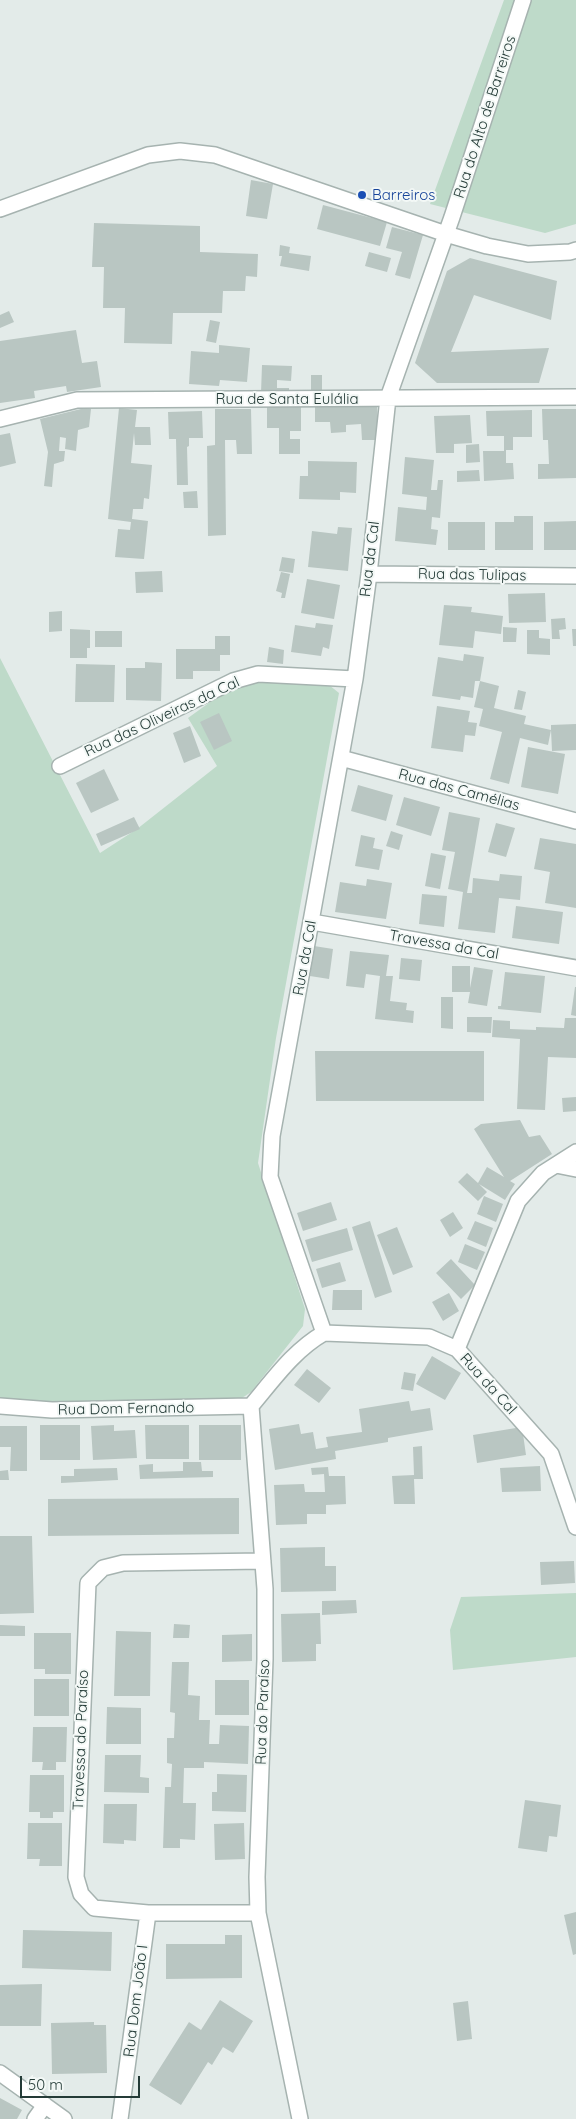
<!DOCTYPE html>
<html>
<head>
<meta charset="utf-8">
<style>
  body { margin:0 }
  #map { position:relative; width:576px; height:2119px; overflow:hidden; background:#e3ebe9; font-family:Quicksand,sans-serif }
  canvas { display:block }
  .scale { position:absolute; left:20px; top:2076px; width:120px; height:22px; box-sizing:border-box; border:2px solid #243b37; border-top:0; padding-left:6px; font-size:15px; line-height:18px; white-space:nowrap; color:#243b37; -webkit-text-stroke:4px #f3f8f6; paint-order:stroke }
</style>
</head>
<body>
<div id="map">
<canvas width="576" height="2119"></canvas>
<div class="scale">50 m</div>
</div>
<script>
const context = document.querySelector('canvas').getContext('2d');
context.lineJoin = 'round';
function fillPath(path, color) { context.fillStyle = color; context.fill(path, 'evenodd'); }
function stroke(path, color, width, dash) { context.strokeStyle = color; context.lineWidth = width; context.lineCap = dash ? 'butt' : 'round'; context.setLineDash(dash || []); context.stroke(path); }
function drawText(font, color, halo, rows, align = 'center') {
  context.font = font + ' Quicksand,sans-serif'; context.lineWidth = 4; context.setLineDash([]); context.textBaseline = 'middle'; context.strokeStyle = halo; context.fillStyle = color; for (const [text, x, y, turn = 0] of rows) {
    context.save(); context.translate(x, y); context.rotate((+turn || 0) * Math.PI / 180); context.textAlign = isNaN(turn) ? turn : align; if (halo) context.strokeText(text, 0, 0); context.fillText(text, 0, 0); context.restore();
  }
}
const green = new Path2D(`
  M504 0H576V224L545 233 430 204Z
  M0 658 100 853 137 829 217 766 188 718 238 682 255 681 329 685 339 693 276 1038 258 1163 305 1309 303 1326 251 1392 236 1402H0Z
  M576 1593V1657L453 1670 450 1630 461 1597Z`);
const building = new Path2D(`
  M251 180 273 184 267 219 246 216Z
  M323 205 387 222 380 246 317 229Z
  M94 223 200 226V252L258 254 257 277 246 276 245 291H223L222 313H173L172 344 124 343 125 308H103L104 267H92Z
  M392 227 423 235 410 279 395 275 402 252 386 248Z
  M280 245 290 247 289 253 311 256 309 271 280 266 282 256H279Z
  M369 252 391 258 387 272 365 266Z
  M470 258 557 281 551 320 474 295 451 352 549 348 539 383H437L415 363 447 271Z
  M9 311 14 322 0 328V315Z
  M210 320 220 322 216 343 206 341Z
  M76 330 82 363 97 361 101 387 67 392 66 386 34 391 35 398 0 403V341Z
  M219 345 250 348 247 382 220 380 219 386 189 384 191 351 219 353Z
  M262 365 292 366 291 381 277 380V388H289V393H261Z
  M311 375H322V392H311Z
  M267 405 301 406V431H290V439H300V454H279V428H267Z
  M377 406 378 440H362L361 424 346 425V432L331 433 330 422H315V407Z
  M85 408 91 409 89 427 78 430 76 451 65 449 66 438 60 437 59 451H65L64 461 54 464 52 487 44 486 48 452 40 419Z
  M119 408 137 410 135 427H150L151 445H135L134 433 131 463 152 465 149 499 144 498 143 509H133L132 519 148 521 144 559 115 557 118 529 130 530 131 522 108 519Z
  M215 409H251L252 454H237L236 440H225L226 535 208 536 207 446 215 445Z
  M542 409H576V478L538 479V464H549L548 440H543Z
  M532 410V437H513V450H506V463H513L514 479 484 481 483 451H504V436H487L486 411Z
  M202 411 203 438H189V446L187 447 188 485H177L176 439H169L168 412Z
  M470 415 472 443 454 444V453H436L434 416Z
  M10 433 16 463 0 467V435Z
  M479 444 480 462 466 463V445Z
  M405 457 434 460 431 490H437L438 480H443L440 518 432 517 431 529 438 530 436 545 395 541 398 507 426 510 427 497 402 494Z
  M308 461 357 462 356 493 340 492V500L299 499 300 476H308Z
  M479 470 480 481 457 482V471Z
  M197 491 198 508H184L183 492Z
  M514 516H533V550H495V522H514Z
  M576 521V550H544V522Z
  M448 522H485V550H448Z
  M338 527 352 528 348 571 308 567 312 531 337 534Z
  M282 557 295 559 293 573 279 571Z
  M162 571 163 592 136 593 135 572Z
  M281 572 290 574 285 598H281L282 593 276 591Z
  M307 579 340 585 334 619 301 613Z
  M545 593 546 622 509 623 508 594Z
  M444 605 472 607 471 612 503 616 501 634 475 631 473 648 439 645Z
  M62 611V631L49 632V612Z
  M565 618 566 629 559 630 560 639H552L551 619Z
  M316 623 333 625 329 649 323 647 321 656 291 652 295 625 315 628Z
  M503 627 517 628 516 642H503Z
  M70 629 90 630V648H87V658H70Z
  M572 629H576V646H573Z
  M527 630H539V638L550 639V655L527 654Z
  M95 631H122V647H95Z
  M215 636H230V655H220V671H193V679H176V649H215Z
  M269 647 284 650 283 664 267 662Z
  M464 654 484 657 480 681H475L473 698 461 696 460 700 432 696 438 657 463 661Z
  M145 662 162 663 161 701 126 700V668H145Z
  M76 664 115 665 114 702H75Z
  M480 681 499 686 494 708 526 716 524 724 551 730V725L576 724V750L552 751 551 730 548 745 520 738 509 784 490 779 502 732 479 726 483 709 474 707Z
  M518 690 526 692 522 710 514 709Z
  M437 706 470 711 468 722 477 723 475 736 465 735 463 752 431 748Z
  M219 713 232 741 214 750 200 722Z
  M190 726 201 756 184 763 173 733Z
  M528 747 565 754 558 794 521 787Z
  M104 769 119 800 91 813 76 783Z
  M358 785 393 795 386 821 351 811Z
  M404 797 440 807 431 836 396 825Z
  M449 812 480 818 467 893H472L473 878 499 881 500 874 522 876 520 900 499 898 495 933 458 929 463 892 448 889 455 852 442 850Z
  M134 817 140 829 101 846 96 834Z
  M496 823 515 828 506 857 488 852Z
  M391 831 403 835 399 850 386 846Z
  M361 835 375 838 373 848 383 850 379 870 355 866Z
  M540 838 576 844V908L545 903 550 872 534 869Z
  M431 853 446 856 440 889 425 886Z
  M367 879 392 883 386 919 335 912 340 882 366 886Z
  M422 894 447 896 444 927 419 924Z
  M516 906 563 912 559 944 512 938Z
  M314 946 333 949 329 979 310 976Z
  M350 951 389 955 386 976H393L390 1001 407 1003 406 1010 414 1011 413 1023 375 1019 380 976 366 974 364 988 346 986Z
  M401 958 422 960 420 981 399 979Z
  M452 966H470V988L474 967 493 970 487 1006 468 1003 470 992H452Z
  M505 972 545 976 541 1013 498 1009V1006H501Z
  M575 987H576V1016L571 1015Z
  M441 997H453V1029L441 1028Z
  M467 1017H492L491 1033 467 1032Z
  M565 1018H576V1058L548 1057 545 1110 517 1109 520 1039 492 1037 493 1020 510 1021V1029L536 1030V1027L564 1028Z
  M315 1051H484V1101H316Z
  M576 1097V1111L563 1112 562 1098Z
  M520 1120 529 1137 540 1135 552 1154 510 1181 515 1184 505 1200 479 1184 487 1192 478 1201 458 1182 467 1173 478 1183 487 1167 504 1177 474 1129 481 1124Z
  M484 1196 503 1204 496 1222 477 1214Z
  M331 1202 337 1220 303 1231 297 1213Z
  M453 1212 463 1228 450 1237 440 1220Z
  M370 1221 392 1292 375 1298 352 1227Z
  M475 1221 493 1228 486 1247 467 1239Z
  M397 1227 413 1267 393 1275 377 1235Z
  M347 1228 353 1250 312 1262 305 1240Z
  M465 1244 485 1252 477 1270 458 1262Z
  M451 1259 475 1285 461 1299 436 1273Z
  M340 1262 346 1281 322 1288 316 1269Z
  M333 1290H362V1310H332Z
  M449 1293 459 1311 443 1321 432 1302Z
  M432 1356 461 1373 445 1400 416 1384Z
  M307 1369 331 1388 319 1403 294 1385Z
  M404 1372 416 1374 413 1391 401 1389Z
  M409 1401 411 1411 430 1408 433 1430 388 1438V1442L335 1451 336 1459 275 1470 269 1429 299 1424 301 1434 313 1432 316 1449 328 1447 326 1437 362 1432 359 1409Z
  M40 1425H80V1460H40Z
  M114 1425V1431L135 1430 137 1458 93 1460 91 1426Z
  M145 1425H189V1459H146Z
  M199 1425H241V1460H199Z
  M0 1426H27V1471H10L11 1447H0Z
  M522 1427 526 1455 477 1463 473 1435Z
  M422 1446 423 1479H414L415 1504H394L392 1476 414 1475 413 1447Z
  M183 1462H201L202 1471H213V1477L140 1479 139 1465 153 1464V1472L183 1471Z
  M540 1466 541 1491 502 1492 500 1468Z
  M328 1467 329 1476H345L346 1504 326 1505V1514H307V1524L276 1525 274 1485 304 1484 305 1492H325L324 1474 312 1475 311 1468Z
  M117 1468 118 1480 61 1483V1476H74V1469Z
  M8 1470 9 1480H0V1471Z
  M239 1498V1534L48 1536V1499Z
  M0 1536H32L34 1613 0 1614Z
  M325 1547V1566H336V1591L281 1592 280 1548Z
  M574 1561 575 1583 541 1585 540 1562Z
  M356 1600 357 1613 322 1615V1601Z
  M320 1613 321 1644H316V1661L282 1662 281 1614Z
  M174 1624 190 1625 189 1638H173Z
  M0 1625 25 1626V1636H0Z
  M116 1631 151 1632 150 1696H114Z
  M34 1633H71V1674H45V1669H34Z
  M252 1634V1661L222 1662V1635Z
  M172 1662H189L188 1695 200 1696 199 1720H210L209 1744H219L220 1725 249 1726 248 1764 204 1762V1768H184L183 1803H196L195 1840 180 1839V1848H163L165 1787H171L172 1764 167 1763V1738H174L175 1713 170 1712Z
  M34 1679H69V1716H34Z
  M215 1680H249V1715H215Z
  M107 1707 141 1708V1744H106Z
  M33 1727H67L66 1762H56V1770H42L43 1762H32Z
  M105 1755H141L140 1777 149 1778V1793L104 1792Z
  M217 1774 247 1775 246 1812 212 1811V1792H217Z
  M30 1775H64V1812H53V1818H40V1812H29Z
  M525 1800 561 1805 557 1837 549 1836 547 1852 518 1848Z
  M104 1804H137L136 1841 124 1840V1844L103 1843Z
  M28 1823H62V1866H39L40 1859H27Z
  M244 1823 245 1859 215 1860 214 1824Z
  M576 1912V1954L573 1955 564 1915Z
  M23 1930 112 1932 111 1971 22 1968Z
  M225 1935H242V1978L166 1979V1944H225Z
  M42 1984 41 2026H0V1985Z
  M220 2000 253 2021 233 2053 223 2047 212 2065 208 2062 181 2105 149 2085 189 2022 201 2030Z
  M468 2001 472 2039 457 2041 453 2003Z
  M94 2022V2025H106L107 2073 52 2074 51 2023Z
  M0 2098 22 2110 17 2119H0Z`);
const minor = new Path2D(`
  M523 0 452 217 388 398 369 574 355 679 272 1136 270 1177 324 1333 429 1337 457 1349 551 1454 576 1527
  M0 209 148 155 180 151 215 155 446 234 487 246 528 254 570 252 576 250
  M0 419 77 400 576 397
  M369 574 576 576
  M341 758 576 821
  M60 766 233 681 258 674 355 679
  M312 922 576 968
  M556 1165 576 1169
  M457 1349 518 1201 543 1173 576 1152
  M0 1406 52 1410 251 1406
  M258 1913H148L94 1908 81 1894 76 1877 88 1583 103 1568 123 1563 263 1561
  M0 2073 64 2119
  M35 2119 45 2105
  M120 2119 148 1913
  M300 2119 258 1913 257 1877 265 1659V1589L251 1406C273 1380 294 1350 324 1333`);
const markers = [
  [362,195,5,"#1a4fb4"]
];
const streetNames = [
  ["Rua do Alto de Barreiros",485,117,-72],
  ["Rua de Santa Eulália",287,399],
  ["Rua da Cal",370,559,-83],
  ["Rua das Tulipas",472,575,1],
  ["Rua das Oliveiras da Cal",162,717,-25],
  ["Rua das Camélias",459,790,15],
  ["Travessa da Cal",444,945,10],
  ["Rua da Cal",305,958,-80],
  ["Rua da Cal",488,1384,48],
  ["Rua Dom Fernando",126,1409,-1],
  ["Rua do Paraíso",263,1712,-88],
  ["Travessa do Paraíso",81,1740,-88],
  ["Rua Dom João I",136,2001,-83]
];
const transitNames = [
  ["Barreiros",372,195]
];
fillPath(green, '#bedac9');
fillPath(building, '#b9c6c2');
stroke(minor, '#a6b3b0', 18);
stroke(minor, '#fff', 15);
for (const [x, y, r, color] of markers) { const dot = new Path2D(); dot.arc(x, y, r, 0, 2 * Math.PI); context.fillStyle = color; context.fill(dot); stroke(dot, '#f3f8f6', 2); }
drawText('15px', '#243b37', '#f3f8f6', streetNames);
drawText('15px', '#164399', '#f3f8f6', transitNames, 'left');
</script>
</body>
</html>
